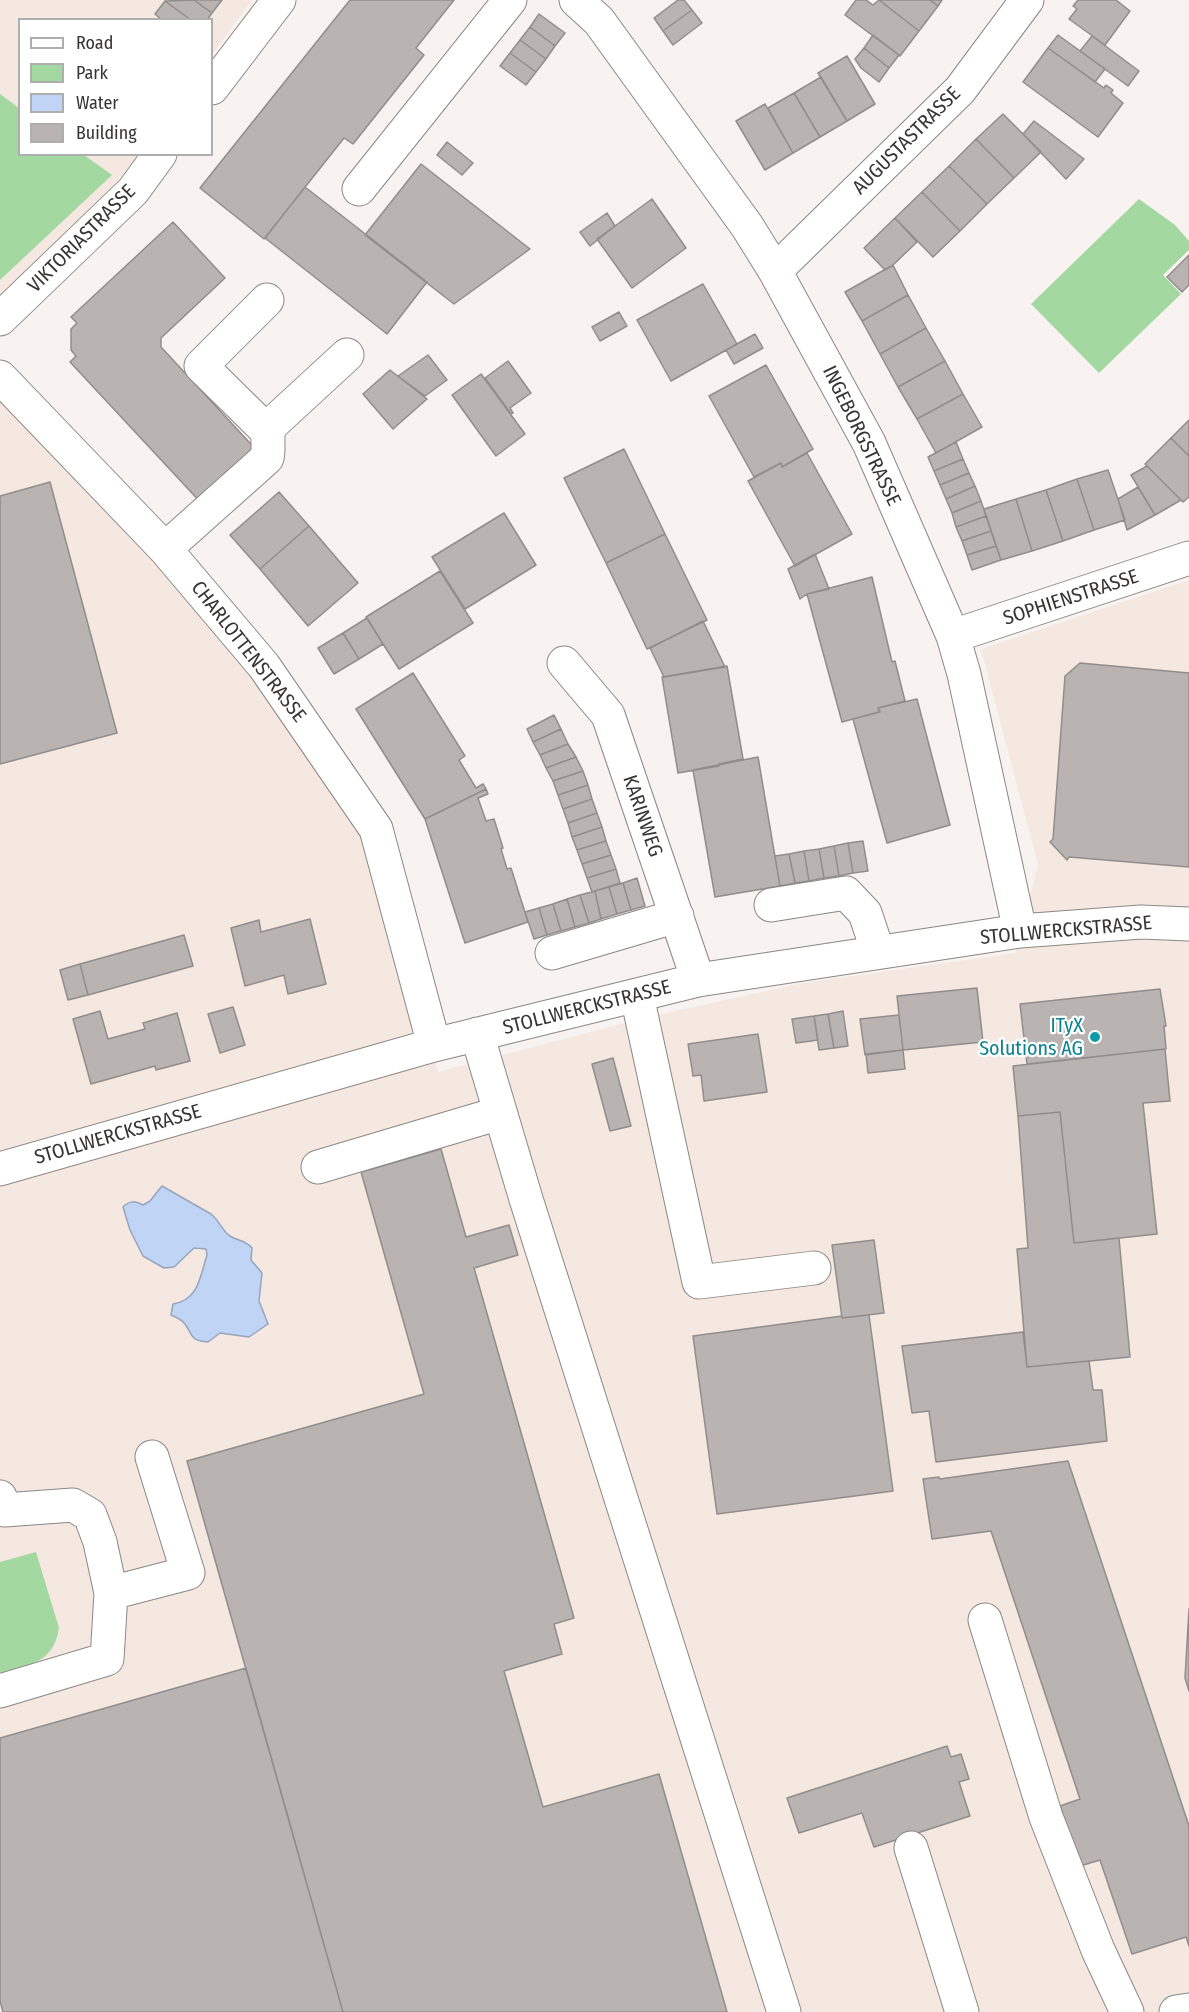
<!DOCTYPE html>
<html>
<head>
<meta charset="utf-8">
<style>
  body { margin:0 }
  #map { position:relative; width:1189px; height:2012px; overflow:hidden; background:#f8f3f1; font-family:"Fira Sans Condensed",sans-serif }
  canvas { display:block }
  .legend { position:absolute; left:18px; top:18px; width:195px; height:138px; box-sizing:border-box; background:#fff; border:2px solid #afaeae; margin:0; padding:8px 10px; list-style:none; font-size:18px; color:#373534 }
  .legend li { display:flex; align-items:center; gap:12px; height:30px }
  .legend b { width:30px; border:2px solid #afaeae }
</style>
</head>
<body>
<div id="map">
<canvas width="1189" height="2012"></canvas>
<ul class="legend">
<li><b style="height:8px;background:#fff"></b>Road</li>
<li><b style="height:16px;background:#a3d9a1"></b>Park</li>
<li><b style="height:16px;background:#c0d5f6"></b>Water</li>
<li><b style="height:16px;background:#b9b4b2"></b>Building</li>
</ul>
</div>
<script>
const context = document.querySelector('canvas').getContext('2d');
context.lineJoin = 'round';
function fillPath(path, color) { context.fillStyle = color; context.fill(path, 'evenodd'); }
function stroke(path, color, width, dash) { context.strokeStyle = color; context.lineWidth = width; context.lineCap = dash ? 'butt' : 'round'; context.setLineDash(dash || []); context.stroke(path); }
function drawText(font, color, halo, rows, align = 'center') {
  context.font = font + ' "Fira Sans Condensed",sans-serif'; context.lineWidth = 4.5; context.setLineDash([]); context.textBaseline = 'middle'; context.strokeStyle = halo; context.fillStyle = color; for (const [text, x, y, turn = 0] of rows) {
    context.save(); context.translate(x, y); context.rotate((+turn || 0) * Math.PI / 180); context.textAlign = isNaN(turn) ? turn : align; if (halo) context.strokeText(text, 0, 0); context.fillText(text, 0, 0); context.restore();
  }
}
const built = new Path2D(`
  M0 0H252L212 55V20H20V154L138 155 119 179 0 308Z
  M0 389 202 603 368 830 438 1072 648 1017 803 983 1015 953 1038 865 981 649 1189 580V2012H0Z`);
const green = new Path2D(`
  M0 94 19 108 20 154 84 155 112 175 0 280Z
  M1139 199 1175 225 1189 241V250L1163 275 1181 294 1099 373 1031 304Z
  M36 1552 59 1628C53 1664 30 1664 0 1673V1562Z`);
const water = new Path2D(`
  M162 1186 211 1214C219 1220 222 1231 230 1236 238 1241 246 1240 252 1248L251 1260 262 1273 259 1301 268 1324 249 1337 220 1333 208 1342C190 1340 194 1337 185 1324 182 1320 176 1317 171 1315L173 1304C199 1300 200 1276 207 1255L206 1249 194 1248 174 1267 164 1268 143 1256 130 1230 123 1207C130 1200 135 1201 143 1205L150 1201Z`);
const building = new Path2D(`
  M194 0H222L212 13Z
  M194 0 212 13 207 20H191L165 1Z
  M350 0H454L416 48 424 55 353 144 344 138 264 239 200 188Z
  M678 0H684L692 10 663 31 654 18Z
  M856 0H866L873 5 879 0 919 31 900 56 845 15Z
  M879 0H930L938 6 919 31Z
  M930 0H942L938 6Z
  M1078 0H1116L1130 11 1105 45 1069 19 1077 9 1073 6Z
  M165 1 191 20H162L155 14Z
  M692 10 702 23 673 45 663 31Z
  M539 14 565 33 555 46 530 27Z
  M530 27 555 46 546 59 520 40Z
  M873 35 899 55 889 68 864 48Z
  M1058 35 1105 69 1095 82 1048 48Z
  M1092 36 1139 71 1128 86 1080 51Z
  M520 40 546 59 536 72 510 53Z
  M864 48 889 68 879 82 861 68 855 59Z
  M1048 48 1104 88 1106 85 1113 90 1111 93 1123 103 1098 137 1023 82Z
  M510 53 536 72 526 85 500 66Z
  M847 56 875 104 847 121 818 73Z
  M821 77 847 121 820 137 794 93Z
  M794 93 820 137 793 153 768 108Z
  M765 104 793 153 765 170 736 121Z
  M1003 114 1041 152 1014 178 976 139Z
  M1034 121 1084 159 1066 179 1023 134Z
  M976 139 1014 178 987 204 949 166Z
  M447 142 473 163 462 175 437 155Z
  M421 164 530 249 454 304 365 235Z
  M949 166 987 204 960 231 922 192Z
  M305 187 427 282 387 334 265 238Z
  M922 192 960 231 933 257 895 218Z
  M652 199 686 248 632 288 597 239Z
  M607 213 615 226 590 246 580 232Z
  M895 218 917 242 893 265 885 270 864 248Z
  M173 222 225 278 161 338V347L260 454 204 506 70 362 76 356 71 350V329L77 323 71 317Z
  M1189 255V285L1182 292 1167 277Z
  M893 265 908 295 862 321 845 292Z
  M703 284 737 344 671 381 637 320Z
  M908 295 926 328 880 354 862 321Z
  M619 312 627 326 600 341 592 327Z
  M926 328 945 361 898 387 880 354Z
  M755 334 763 348 734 364 726 350Z
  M428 355 447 380 425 396 398 376Z
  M508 361 531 393 510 408 513 413 511 414 485 378Z
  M945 361 963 394 917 419 898 387Z
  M766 365 813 449 782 467 781 463 754 477 709 396Z
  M390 370 427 399 393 429 363 394Z
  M481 374 525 434 496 456 452 395Z
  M963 394 982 427 936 453 917 419Z
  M1189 420V456L1171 438Z
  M1171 438 1189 456V497L1183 502 1145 464Z
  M956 442 963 459 934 471 928 457Z
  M624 449 665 534 606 563 564 478Z
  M807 453 852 534 795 566 748 481 781 463 782 467Z
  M963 459 969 473 940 485 934 471Z
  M1147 466 1181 500 1155 515 1131 475Z
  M1108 470 1125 520 1094 530 1077 479Z
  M969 473 975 486 946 499 940 485Z
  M1077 479 1094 530 1063 541 1046 490Z
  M50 482 117 733 0 764V496Z
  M975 486 981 501 952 513 946 499Z
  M1138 487 1155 515 1127 530 1118 499Z
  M1046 490 1063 541 1032 551 1016 499Z
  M279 492 309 526 260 569 230 535Z
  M1016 499 1032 551 1001 560 984 509Z
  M981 501 986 516 956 527 952 513Z
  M504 513 536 565 465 609 432 557Z
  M986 516 991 531 962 541 956 527Z
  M309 526 358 583 308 626 260 569Z
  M991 531 996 546 967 555 962 541Z
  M665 534 707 620 647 649 606 563Z
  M996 546 1001 560 972 570 967 555Z
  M815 554 829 589 807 594 800 599 788 569Z
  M440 571 473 623 399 669 366 617Z
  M872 577 892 662 895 661 905 701 878 708 879 712 842 722 807 594Z
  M367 618 383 644 359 659 343 633Z
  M703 621 725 667 664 677 650 648Z
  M343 633 359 659 334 674 318 648Z
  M1080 663 1189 673V867L1069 857 1067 860 1050 842 1053 839 1065 676Z
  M727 666 743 759 719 764V766L678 773 662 677Z
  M413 673 465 756 459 760 476 788 483 784 486 789 425 819 356 709Z
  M917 699 950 825 887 843 853 719 880 712 878 708Z
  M554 715 561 729 533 742 527 729Z
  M561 729 568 744 540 755 533 742Z
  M568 744 576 757 546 768 540 755Z
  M576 757 583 771 553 781 546 768Z
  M758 757 780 886 715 897 693 770Z
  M583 771 588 785 558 795 553 781Z
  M588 785 592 799 563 809 558 795Z
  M486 789 488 794 478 798 486 821 494 819 503 848 501 849 507 869 511 868 528 922 465 943 425 819Z
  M592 799 597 813 568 823 563 809Z
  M597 813 602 827 572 837 568 823Z
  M602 827 606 841 577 850 572 837Z
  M606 841 611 855 582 864 577 850Z
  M863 841 868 871 853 873 848 843Z
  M848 843 853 873 839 876 834 846Z
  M834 846 839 876 824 878 819 849Z
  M819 849 824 878 809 881 804 851Z
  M804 851 809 881 795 883 789 854Z
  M789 854 795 883 780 886 775 856Z
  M611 855 616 869 587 878 582 864Z
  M616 869 620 883 592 892 587 878Z
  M637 878 645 906 631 910 623 883Z
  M623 883 631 910 617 914 609 887Z
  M609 887 617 914 601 919 595 891Z
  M595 891 601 919 589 923 580 895Z
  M580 895 589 923 575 927 567 899Z
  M567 899 575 927 561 931 553 904Z
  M553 904 561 931 547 935 539 908Z
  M539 908 547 935 534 939 525 912Z
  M310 919 326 984 288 994 284 975 245 986 231 928 259 920 261 932Z
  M184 935 193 966 88 995 80 964Z
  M80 964 88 995 68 1000 60 970Z
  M977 988 983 1042 903 1050 897 996Z
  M1160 989 1166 1026H1164L1166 1049 1027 1064 1020 1004Z
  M233 1007 245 1045 220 1053 208 1014Z
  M100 1011 108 1039 145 1029 143 1023 177 1013 190 1061 156 1070 155 1066 91 1084 73 1019Z
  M843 1011 848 1046 834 1048 828 1014Z
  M828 1014 834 1048 819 1050 814 1016Z
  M899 1015 903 1050 865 1055 860 1019Z
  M814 1016 818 1040 796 1043 792 1019Z
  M758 1034 767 1092 704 1101 701 1075 693 1076 688 1044Z
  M1165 1049 1170 1101 1143 1103 1157 1234 1074 1243 1060 1112 1018 1116 1013 1066Z
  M903 1050 905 1069 868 1073 866 1054Z
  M613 1058 631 1126 610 1131 592 1064Z
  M1060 1112 1074 1243 1119 1238 1130 1357 1027 1367 1017 1249 1028 1248 1018 1116Z
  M441 1149 466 1237 509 1225 518 1255 474 1268 574 1618 554 1624 562 1654 504 1671 543 1807 659 1774 727 2012H343L187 1461 424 1394 361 1172Z
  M874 1240 884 1313 842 1318 832 1245Z
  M869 1315 893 1491 717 1514 693 1336 842 1316V1318Z
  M1023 1332 1027 1367 1089 1361 1093 1390H1102L1107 1441 936 1462 929 1411 912 1413 902 1346Z
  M1068 1461 1189 1826V1946L1186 1937 1132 1954 1100 1860 1080 1866 1060 1806 1080 1799 991 1531 932 1539 923 1479 939 1477 940 1479Z
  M1189 1609V1691L1185 1678Z
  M246 1668 343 2012H3L0 2001V1738Z
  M947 1746 951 1757 961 1754 969 1779 959 1782 970 1816 874 1847 862 1813 799 1833 787 1798Z`);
const minor = new Path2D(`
  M576 0 599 21 747 226 775 271 869 443 953 636 964 674 1020 931
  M212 88 279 0
  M359 189 510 0
  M775 271 960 90 1027 0
  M267 300 201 366 267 431
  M0 319 133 191 160 154
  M0 377 165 549 264 666 376 829 434 1045
  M165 549 267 458C270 447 265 435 271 425L347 355
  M953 636 1189 558
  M564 663 608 715 698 980
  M771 905 846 893 865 913 878 952
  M552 953 677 916
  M637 996 699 1282 814 1268
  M477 1034 526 1199 784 2012
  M318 1167 500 1113
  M0 1169 434 1045 698 980 1020 931 1141 922 1189 924
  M0 1497 4 1510 73 1505 90 1515 100 1542 111 1593 107 1659 0 1691
  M111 1593 188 1573 152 1457
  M985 1620 1046 1817 1098 1950 1127 2012
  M911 1848 962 2012
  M1176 2012 1189 2010`);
const markers = [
  [1095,1037,6,"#0f9aa8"]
];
const streetNames = [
  ["AUGUSTASTRASSE",907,141,-45],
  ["VIKTORIASTRASSE",82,239,-45],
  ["INGEBORGSTRASSE",861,436,64],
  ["SOPHIENSTRASSE",1071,598,-18],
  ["CHARLOTTENSTRASSE",248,652,52],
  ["KARINWEG",642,816,71],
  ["STOLLWERCKSTRASSE",1066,931,-5],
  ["STOLLWERCKSTRASSE",587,1008,-14],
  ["STOLLWERCKSTRASSE",118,1135,-16]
];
const cultureNames = [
  ["ITyX",1083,1026],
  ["Solutions AG",1083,1049]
];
fillPath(built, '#f4e8e1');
fillPath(green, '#a3d9a1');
fillPath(water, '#c0d5f6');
stroke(water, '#97a5bc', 1.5);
fillPath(building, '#b9b4b2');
stroke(building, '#928d8c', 1.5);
stroke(minor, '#8b8784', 35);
stroke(minor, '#fff', 33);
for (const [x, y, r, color] of markers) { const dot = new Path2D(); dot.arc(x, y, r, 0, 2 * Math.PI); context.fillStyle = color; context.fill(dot); stroke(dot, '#fff', 2); }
drawText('20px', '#373534', '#fff', streetNames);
drawText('20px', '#0d838f', '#fff', cultureNames, 'right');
</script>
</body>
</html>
